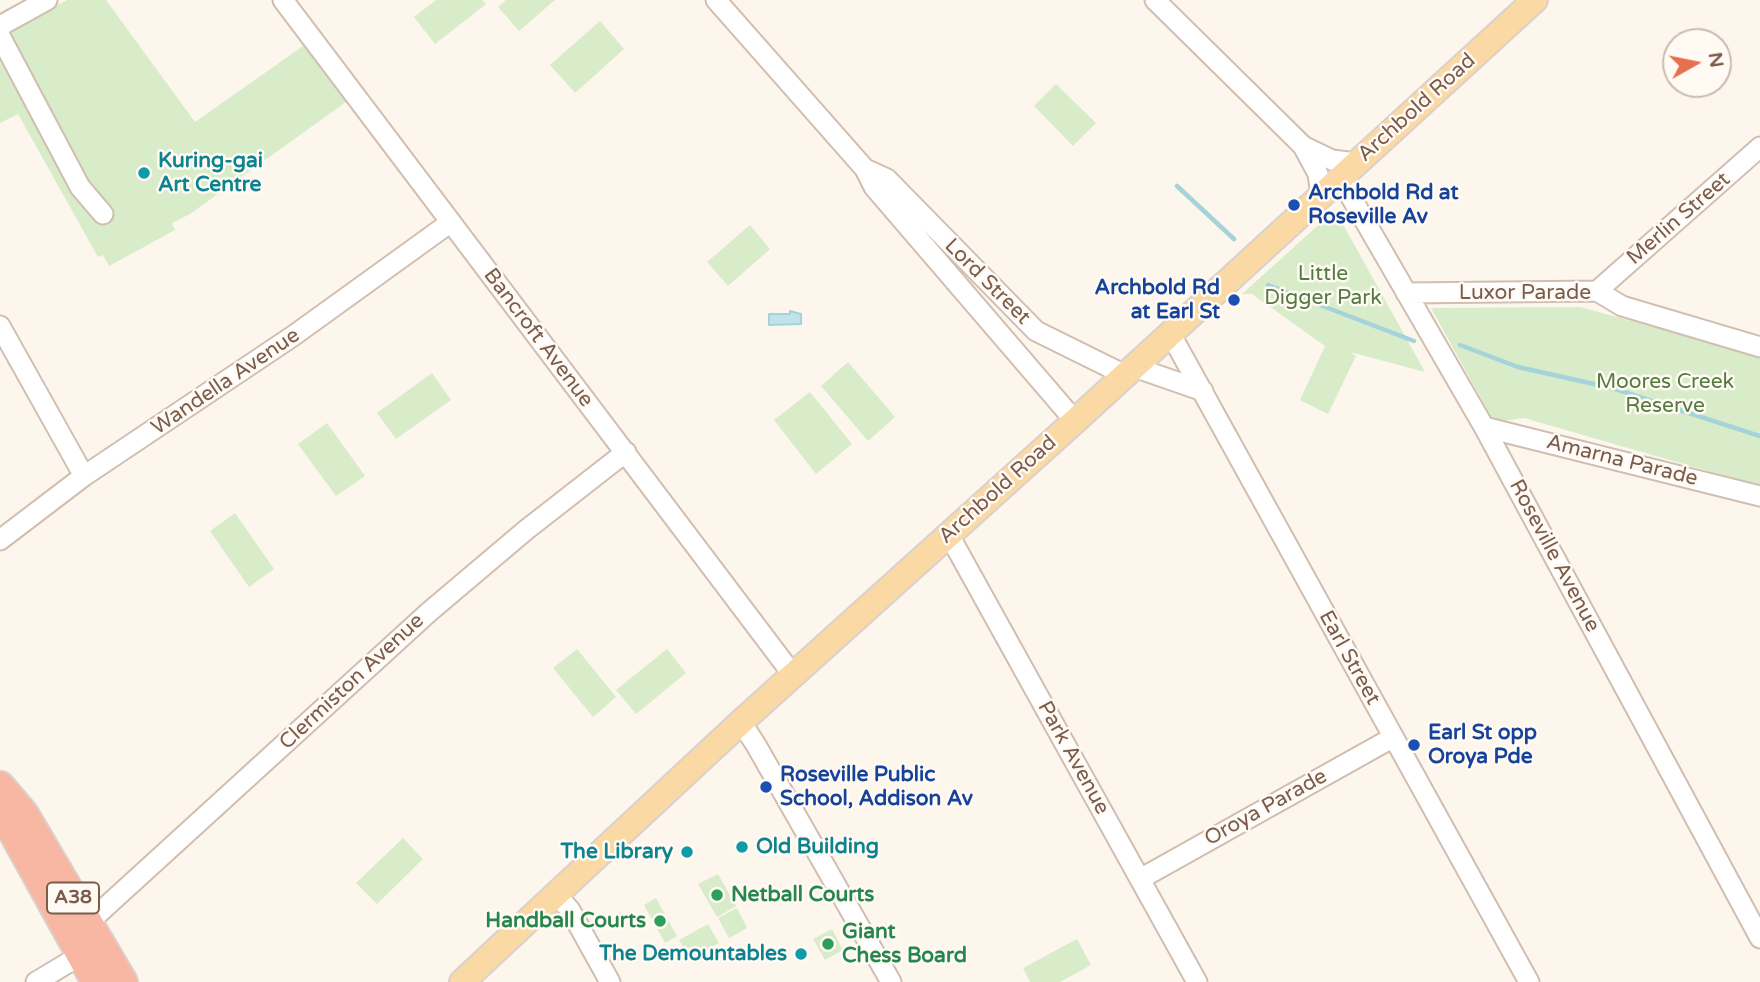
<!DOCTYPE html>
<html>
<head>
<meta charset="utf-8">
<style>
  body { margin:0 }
  #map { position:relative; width:1760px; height:982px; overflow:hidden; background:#fdf6ec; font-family:"Varela Round",sans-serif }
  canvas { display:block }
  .north { position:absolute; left:1662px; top:28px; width:70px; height:70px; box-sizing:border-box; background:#fffaf3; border:2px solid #cabbb1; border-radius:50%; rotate:81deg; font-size:19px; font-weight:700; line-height:28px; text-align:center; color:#7a5c4d }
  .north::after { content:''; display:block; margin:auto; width:24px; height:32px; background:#e76f51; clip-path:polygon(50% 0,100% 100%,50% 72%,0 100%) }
</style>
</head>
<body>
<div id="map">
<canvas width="1760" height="982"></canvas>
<div class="north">N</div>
</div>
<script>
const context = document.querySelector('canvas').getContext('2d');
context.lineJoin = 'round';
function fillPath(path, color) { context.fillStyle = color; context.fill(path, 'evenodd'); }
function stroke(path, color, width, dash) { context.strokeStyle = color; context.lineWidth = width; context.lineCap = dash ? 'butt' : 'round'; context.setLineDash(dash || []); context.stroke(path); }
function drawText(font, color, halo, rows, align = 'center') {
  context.font = font + ' "Varela Round",sans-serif'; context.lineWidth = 5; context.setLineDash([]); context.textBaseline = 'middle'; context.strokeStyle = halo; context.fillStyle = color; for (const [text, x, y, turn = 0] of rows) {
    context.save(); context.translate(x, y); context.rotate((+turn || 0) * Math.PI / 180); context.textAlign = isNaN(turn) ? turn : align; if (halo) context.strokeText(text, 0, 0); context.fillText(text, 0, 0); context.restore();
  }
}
const green = new Path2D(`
  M67 0H106L195 122 306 44 346 102 190 214 172 223 175 230 109 266 103 255 98 257 18 114 0 123V36Z
  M436 0H482L486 4 435 44 414 17Z
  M506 0H555L519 31 498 7Z
  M600 21 624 49 575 93 550 65Z
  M1056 84 1096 123 1073 146 1034 106Z
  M1335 210 1425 372 1350 352 1356 356 1328 414 1300 400 1325 346 1252 294H1242Z
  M750 225 770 249 728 286 707 262Z
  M1580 307 1760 356V486L1524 418 1494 422 1431 308Z
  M848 362 895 417 868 441 821 386Z
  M432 373 451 400 396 439 377 413Z
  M810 392 852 444 816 474 774 420Z
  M327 423 365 476 336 496 298 444Z
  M235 513 274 569 249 587 210 531Z
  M577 649 616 697 593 717 553 668Z
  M667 649 686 673 636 714 616 690Z
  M403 838 423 859 377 904 356 883Z
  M718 874 736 906 717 917 698 884Z
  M656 898 677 936 665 943 644 905Z
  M737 908 747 928 729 938 718 918Z
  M708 924 719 943 690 960 679 940Z
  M832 929 843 950 825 960 813 939Z
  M1077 939 1091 965 1060 982H1030L1023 968Z`);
const water = new Path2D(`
  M790 311 801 314V324L769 325V314H790Z`);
const stream = new Path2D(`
  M1177 186 1234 239
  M1268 285 1414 341
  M1460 345 1518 367 1612 388 1760 436`);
const minor = new Path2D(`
  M283 0 793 675
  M716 0 865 169 874 187 1075 421
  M1155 0 1303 146 1318 174 1321 196
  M0 26 47 0
  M0 36 80 187 103 214
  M1303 146 1332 160 1356 163
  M865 169 887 179 1036 331 1125 375
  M1340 178 1484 427 1760 938
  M1597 291 1760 147
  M1406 293 1597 291 1622 306 1760 347
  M0 326 84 476
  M1170 333 1529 982
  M1134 367 1203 391
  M1484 427 1760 496
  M949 535 1197 982
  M0 540 84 476 293 336 451 222
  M741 722 756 745 891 982
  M1140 879 1392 738
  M556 894 570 910 610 982
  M88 923 429 612 526 530 626 452
  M36 982 81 955`);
const major = new Path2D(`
  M462 982 741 722 1075 421 1535 0`);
const highway = new Path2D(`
  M0 786 24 814 123 982
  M3 809 8 823 96 982`);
const markers = [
  [144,173,7,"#0f9aa8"],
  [1294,205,7,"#1a4fb4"],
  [1234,300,7,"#1a4fb4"],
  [1414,745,7,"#1a4fb4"],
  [766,787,7,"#1a4fb4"],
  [742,847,7,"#0f9aa8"],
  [687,852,7,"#0f9aa8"],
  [717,895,7,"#2e9e5b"],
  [660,921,7,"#2e9e5b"],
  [828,944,7,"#2e9e5b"],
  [801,954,7,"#0f9aa8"]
];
const shields = [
  [73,898,52]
];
const shieldNames = [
  ["A38",73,898]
];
const streetNames = [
  ["Archbold Road",1417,108,-42],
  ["Merlin Street",1679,219,-41],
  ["Lord Street",987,282,45],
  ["Luxor Parade",1525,293],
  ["Bancroft Avenue",538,338,53],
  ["Wandella Avenue",226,382,-34],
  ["Amarna Parade",1622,461,14],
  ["Archbold Road",998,490,-42],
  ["Roseville Avenue",1554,556,62],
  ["Earl Street",1349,658,61],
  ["Clermiston Avenue",352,682,-43],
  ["Park Avenue",1073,758,61],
  ["Oroya Parade",1266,808,-29]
];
const cultureNames = [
  ["Kuring-gai",158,161],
  ["Art Centre",158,185],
  ["Old Building",756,847],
  ["The Library",673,852,"right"],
  ["The Demountables",787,954,"right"]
];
const transitNames = [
  ["Archbold Rd at",1308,193],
  ["Roseville Av",1308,217],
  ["Archbold Rd",1220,288,"right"],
  ["at Earl St",1220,312,"right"],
  ["Earl St opp",1428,733],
  ["Oroya Pde",1428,757],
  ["Roseville Public",780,775],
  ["School, Addison Av",780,799]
];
const parkNames = [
  ["Little",1323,274],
  ["Digger Park",1323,298],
  ["Moores Creek",1665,382],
  ["Reserve",1665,406]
];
const leisureNames = [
  ["Netball Courts",731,895],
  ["Handball Courts",646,921,"right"],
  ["Giant",842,932],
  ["Chess Board",842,956]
];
fillPath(green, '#d8ecc9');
fillPath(water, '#bfe3e8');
stroke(water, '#a5d3da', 2);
stroke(stream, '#a5d3da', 4.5);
stroke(minor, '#d1beb0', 23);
stroke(major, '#dad1cd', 28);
stroke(highway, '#dad1cd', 32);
stroke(minor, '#fff', 19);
stroke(major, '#fbd9a5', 24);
stroke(highway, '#f7b7a3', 28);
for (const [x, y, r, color] of markers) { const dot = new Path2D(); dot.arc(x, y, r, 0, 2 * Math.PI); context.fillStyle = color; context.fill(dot); stroke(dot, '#fffaf3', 2.5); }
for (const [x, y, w] of shields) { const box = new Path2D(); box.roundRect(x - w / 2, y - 15.5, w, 31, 5); context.fillStyle = '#fffaf3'; context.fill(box); stroke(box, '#7a5c4d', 2); }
drawText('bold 19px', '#7a5c4d', null, shieldNames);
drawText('21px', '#7a5c4d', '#fffaf3', streetNames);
drawText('bold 21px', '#0d838f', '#fffaf3', cultureNames, 'left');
drawText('bold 21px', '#164399', '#fffaf3', transitNames, 'left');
drawText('21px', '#537a41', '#fffaf3', parkNames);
drawText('bold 21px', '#27864d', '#fffaf3', leisureNames, 'left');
</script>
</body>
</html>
